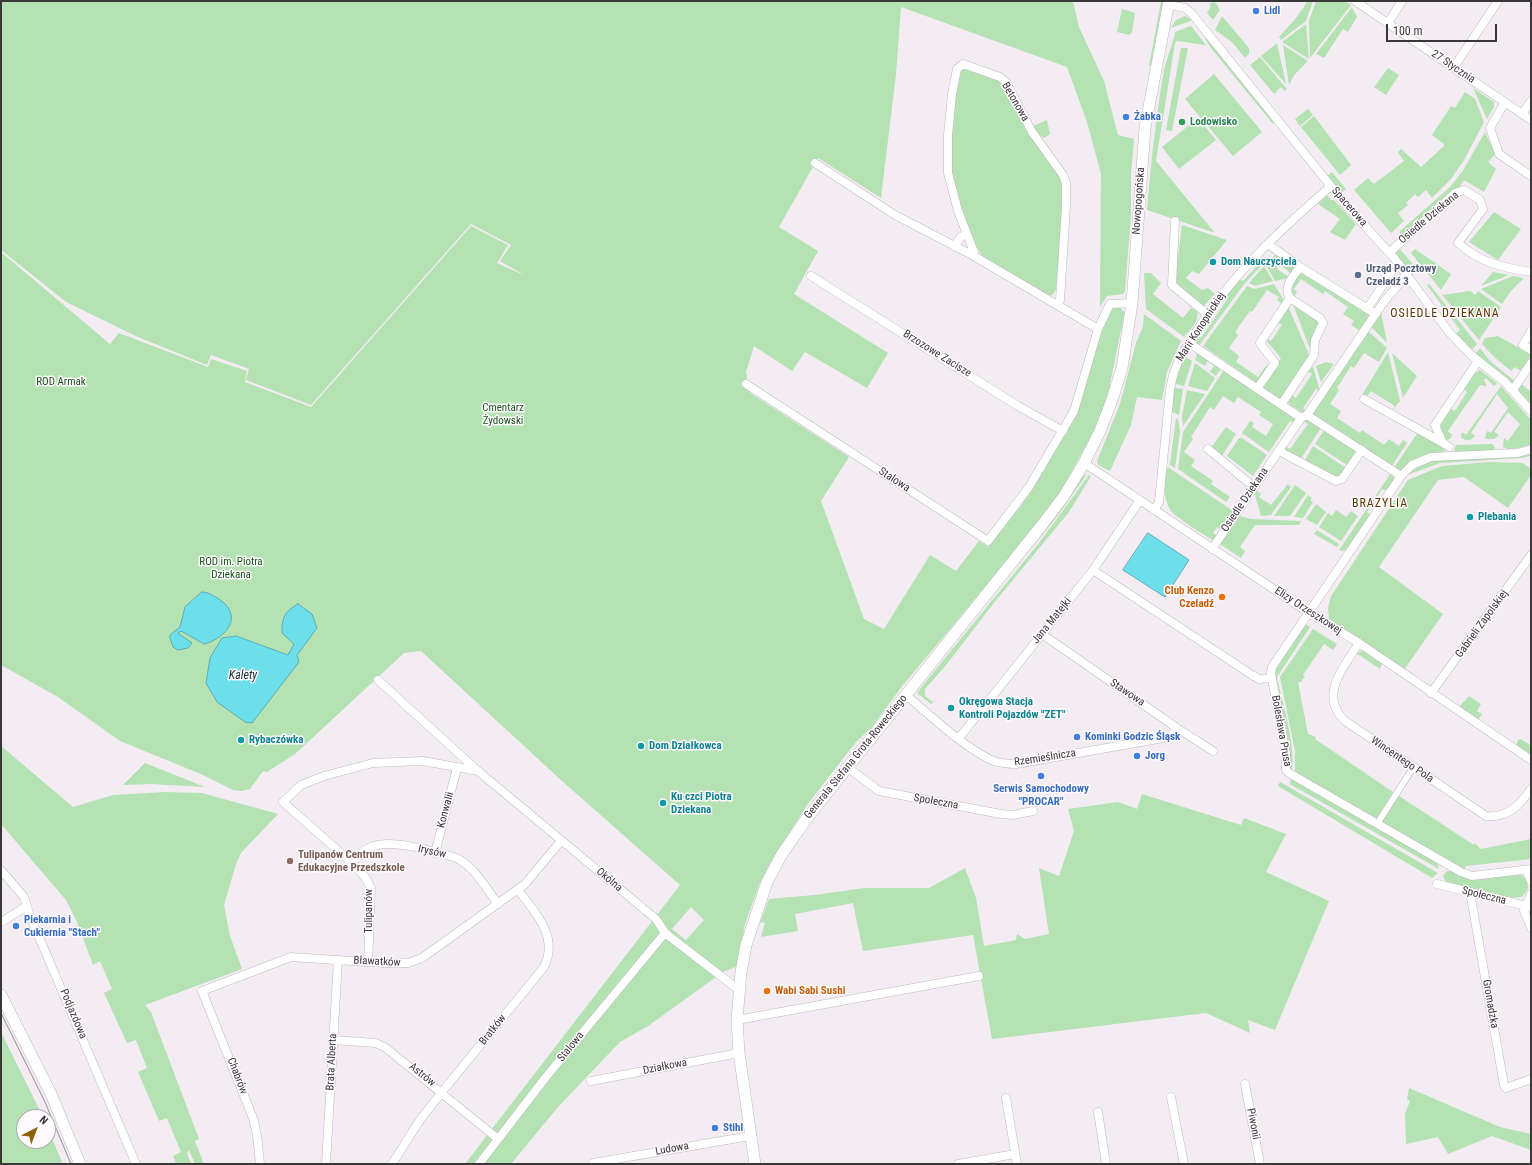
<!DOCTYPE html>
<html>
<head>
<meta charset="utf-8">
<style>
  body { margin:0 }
  #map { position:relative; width:1532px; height:1165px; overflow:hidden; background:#f3ecf3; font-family:"Roboto Condensed",sans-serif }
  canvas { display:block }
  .frame { position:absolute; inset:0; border:2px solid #3a3739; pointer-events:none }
  .north { position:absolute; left:16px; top:1109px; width:40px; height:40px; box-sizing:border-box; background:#fffafe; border:1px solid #b0acaf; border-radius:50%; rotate:42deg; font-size:11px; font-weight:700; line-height:16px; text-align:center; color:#3a3739 }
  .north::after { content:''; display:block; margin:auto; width:14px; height:18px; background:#8e6109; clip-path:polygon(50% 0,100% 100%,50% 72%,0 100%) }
  .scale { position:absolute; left:1386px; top:24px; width:111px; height:18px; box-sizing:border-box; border:2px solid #3a3739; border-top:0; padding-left:5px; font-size:12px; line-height:14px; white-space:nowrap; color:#3a3739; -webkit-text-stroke:3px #fffafe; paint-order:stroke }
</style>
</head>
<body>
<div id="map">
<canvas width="1532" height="1165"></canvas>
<div class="frame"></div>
<div class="north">N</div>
<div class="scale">100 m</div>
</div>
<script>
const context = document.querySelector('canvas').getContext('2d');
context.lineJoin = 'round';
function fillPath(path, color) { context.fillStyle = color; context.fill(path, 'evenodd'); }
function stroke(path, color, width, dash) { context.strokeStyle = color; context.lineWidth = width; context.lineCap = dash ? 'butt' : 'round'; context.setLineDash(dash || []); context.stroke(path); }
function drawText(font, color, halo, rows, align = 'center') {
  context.font = font + ' "Roboto Condensed",sans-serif'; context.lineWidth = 3; context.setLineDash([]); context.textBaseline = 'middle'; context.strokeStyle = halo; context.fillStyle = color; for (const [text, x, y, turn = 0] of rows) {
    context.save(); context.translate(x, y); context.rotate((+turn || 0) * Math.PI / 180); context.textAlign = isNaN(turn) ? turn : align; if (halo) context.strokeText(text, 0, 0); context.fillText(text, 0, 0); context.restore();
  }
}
const green = new Path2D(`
  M1 1H1073L1079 27 1104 81 1118 135 1134 139 1131 174V215L1125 291 1123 294 1107 296 1100 307 1101 174 1087 122 1067 67 901 7 896 74 881 198 818 158 779 227 818 251 794 294 888 353 867 388 805 352 792 371 754 346 746 372 750 393 849 457 821 501 864 619 884 629 930 555 956 571 979 541 988 547 1023 503 1076 412 1107 315 1113 308 1119 306 1124 312V316L1110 384 1112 388 1098 424 1058 496 992 579 903 685 872 727 856 742 807 805 769 865 759 885 745 924 738 966 723 972 648 1026 620 1042 558 1107 511 1164H465L680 885 562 781 421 651 404 653 295 754 267 772 263 771 250 789 241 791 233 790 203 775 120 741 58 697 1 665V252L110 344 119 333 208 367 211 359 247 371 245 382 311 407 471 226 508 245 497 263 526 276 500 261 511 245 471 224 311 405 246 380 249 369 211 355 207 365 138 337 66 302 1 250ZM691 907 704 920 686 940 672 929Z
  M1161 1H1163L1152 66H1149Z
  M1308 1H1313L1306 21 1281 40 1279 37 1296 18Z
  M1316 1H1344L1351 5 1310 58 1309 21Z
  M1213 2 1216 3 1220 10 1213 20 1207 13 1211 6 1209 4Z
  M1352 7 1357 17 1348 32 1343 29 1324 58 1316 54Z
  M1122 9 1135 13 1132 32 1129 35 1117 32Z
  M1185 16 1193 20 1171 28 1176 20Z
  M1222 16 1249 48V54L1245 58 1232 42 1215 30Z
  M1306 24 1309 59 1282 42Z
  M1191 26 1206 45 1177 41 1175 43 1156 161 1215 233 1147 210C1151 162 1156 116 1164 70 1167 57 1173 45 1175 32Z
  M1207 38 1273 121V124L1211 48 1205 39Z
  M1277 43 1286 84 1261 56Z
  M1283 45 1308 61 1294 75 1289 85Z
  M1181 48H1188L1172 131 1166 130Z
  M1260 57 1287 89 1285 91 1281 87 1274 94 1250 65Z
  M1388 68 1399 75 1386 95 1374 87Z
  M966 69 999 81 1003 85 1033 139 1059 175 1062 184 1063 209 1059 279H1057C1056 287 1057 293 1050 296L982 256 974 242 955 192 952 179 950 144 958 75 962 70Z
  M1214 74 1262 132 1233 156 1185 99Z
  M1473 88 1494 102V107L1487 119Z
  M1465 92 1475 99 1484 122 1464 160 1451 179 1432 198 1426 190 1418 197 1415 194 1406 203 1408 205 1398 213 1404 221 1391 233 1354 190 1368 178 1374 184 1404 161 1398 152 1401 149 1421 167 1444 146V144L1432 135 1451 106 1455 108Z
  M1308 109 1313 115 1300 126 1295 119Z
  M1314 116 1351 165 1340 175 1301 127Z
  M1198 118 1216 140 1179 169 1162 147Z
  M1047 120 1050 134 1044 138 1037 133 1033 126Z
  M1485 132 1495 154 1488 162 1496 169 1484 192 1464 180 1458 189 1405 236 1400 234V231L1450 187 1462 172Z
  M1332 172 1346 189 1341 193 1327 176Z
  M1327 195 1331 200H1334L1356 224 1345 240 1330 232 1340 219 1318 204Z
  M1494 212 1521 229 1498 260 1469 242Z
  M1182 225 1227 240 1199 274 1192 271 1186 278 1202 290 1208 288 1215 294 1203 307 1176 283 1175 280Z
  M1398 247 1412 263 1413 277 1395 253Z
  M1415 249 1451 274 1441 290 1411 253Z
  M1277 253 1294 267 1292 275 1280 264 1277 269 1289 277 1288 278 1275 281 1266 265Z
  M1262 261 1263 264 1245 283 1198 347 1195 344 1198 335 1201 338 1226 301 1224 297 1239 279 1243 281Z
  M1264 266 1273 281 1255 286 1249 283Z
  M1302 271 1371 314 1362 332 1351 325 1354 321 1343 314 1348 307 1325 291 1323 294 1301 279 1294 289 1297 292 1294 296 1290 287Z
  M1493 272 1509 275 1481 286Z
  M1144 273H1151L1161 283 1153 294 1183 318 1191 308 1197 311C1200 321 1190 330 1184 337L1146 309Z
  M1513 276 1524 278 1511 291 1502 304 1481 289Z
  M1274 284 1285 302 1283 305 1277 300 1279 297 1267 290 1252 312 1250 311 1235 332 1238 335 1229 348 1239 356 1236 362 1258 377 1266 366 1269 367 1257 383 1203 346 1247 286 1254 289Z
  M1429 284 1477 344 1471 351 1455 334 1460 330 1427 285Z
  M1470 291 1475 295 1478 291 1501 307 1479 340 1442 295Z
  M1293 304 1319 321 1311 352Z
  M1288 306 1310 357 1281 399 1263 388 1262 385 1281 358 1266 340V338L1271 341 1282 325 1277 322Z
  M1381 312 1387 343 1371 327Z
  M1144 314 1181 341 1167 372 1162 400 1137 397 1131 425 1110 471 1098 465 1097 461 1120 404 1136 343 1143 327Z
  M1368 331 1387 348 1379 362 1364 353 1354 368 1351 366 1337 388 1339 390 1330 404 1341 411 1337 418 1360 433 1362 430 1384 445 1389 439 1399 446 1403 440 1407 443 1392 466 1312 415Z
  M1498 336 1530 354 1531 359 1522 372 1515 367 1511 371 1494 357 1482 344 1485 338Z
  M1480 348 1490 361 1516 382 1511 383 1475 354Z
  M1198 352 1221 368 1216 376 1210 372 1214 366 1208 361 1205 366 1195 360Z
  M1388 352 1400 401 1392 411 1395 406 1371 391 1367 397 1362 395Z
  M1392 353 1417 376 1403 398Z
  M1185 356 1192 361 1184 386 1175 384 1179 369Z
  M1326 362 1334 364 1321 382 1316 366Z
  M1195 363 1215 378 1207 391 1188 386Z
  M1313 367 1320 391 1316 389 1303 408 1307 411 1303 413 1289 404 1287 400 1291 395 1296 398 1312 374 1307 371Z
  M1224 370 1296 418 1295 424 1290 421 1269 452 1242 433 1250 421 1254 423 1252 427 1266 436 1273 424 1259 415 1261 412 1238 397 1234 403 1223 396 1214 410 1210 407 1191 437 1193 439 1184 452 1195 460 1191 466 1213 481 1211 484 1230 497 1226 502 1178 469 1183 432Z
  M1480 370 1497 383 1494 386 1486 378 1484 380 1487 386 1480 385 1448 431 1452 435 1450 439 1446 440 1440 426 1450 408 1455 411 1467 392 1463 389 1474 372 1476 373Z
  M1521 384 1531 392V406L1518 391Z
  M1501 386 1531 420V445L1509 450 1503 447 1504 438 1508 441 1520 424 1508 412 1494 432 1499 435 1494 439H1486L1485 437 1487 431 1491 433 1508 408 1497 394 1471 433 1475 436C1471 441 1466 442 1461 437L1462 432 1466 435Z
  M1174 388 1183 389 1179 415 1172 412Z
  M1187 390 1205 394 1183 426 1182 416Z
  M1176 418 1178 419 1180 432 1175 468 1170 465Z
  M1307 419 1321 428 1300 460 1285 450V446L1290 449 1308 424 1303 421Z
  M1226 427 1236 434 1222 456 1211 448Z
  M1324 430 1354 449 1355 453 1347 465 1315 444Z
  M1419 431 1445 447V451L1419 457 1401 472 1393 469Z
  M1239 438H1242L1267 455 1253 476 1227 456Z
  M1492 444 1495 447 1493 451 1456 452 1454 450 1456 445Z
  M1313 446 1346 468 1337 478 1304 462Z
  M1531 453V456L1522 458 1440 463 1405 476 1424 463 1434 460 1522 455Z
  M1489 462 1523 463 1531 469V475L1508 508 1464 477 1438 480 1379 567 1443 614 1404 670 1329 619 1328 608 1331 596 1408 480 1442 466Z
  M1169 468 1233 511 1221 530 1217 527 1213 533 1217 536 1214 541C1206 536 1175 517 1171 511 1163 499 1164 483 1164 469Z
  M1391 473 1394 479 1387 491 1382 489 1367 512 1371 516 1348 549 1343 551 1339 550Z
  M1087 474 1056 518 915 690 1082 476Z
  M1089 475 1091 476 1069 512 993 604 947 664 925 689V696L933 702 931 704 917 693 919 690 1039 543Z
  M1288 484 1291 487 1271 515 1261 516 1254 492 1256 490 1261 494 1259 497 1271 505Z
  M1295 485 1306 493 1290 516H1274Z
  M1308 495 1312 498 1310 500 1313 502 1303 518 1294 517Z
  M1316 504 1326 512 1317 525 1306 519Z
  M1336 510 1346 517 1351 511 1358 516 1341 541 1319 527 1328 513 1332 516Z
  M1239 516 1252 519 1301 521 1299 525H1255L1240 547 1245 551 1241 558 1220 544Z
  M1317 530 1339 544 1337 547 1314 534Z
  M1306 624 1310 627 1277 677C1282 702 1296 746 1292 771L1290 769C1290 737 1281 706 1275 675L1276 669Z
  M1313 629 1337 644 1333 650 1324 644 1303 675 1305 676 1301 682H1298L1308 734 1316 737 1315 739 1393 792 1376 820 1295 772V751L1280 677Z
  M1363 651 1382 664 1380 669 1356 653Z
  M1469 696 1481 704 1477 711 1482 714 1478 720 1461 708 1460 706Z
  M1521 739 1531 746V756L1516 746 1518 740Z
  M1 746 73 807 113 795 164 792 202 793 278 814 241 853 236 864 224 905 230 936 242 969 145 1005 151 1012 199 1139 195 1141 204 1164H195L189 1150 187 1153 191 1164H176L173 1156 181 1152 167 1118 159 1121 138 1072 147 1068 136 1040 127 1043 104 993 112 989 100 961 93 965 77 922 66 900 1 824Z
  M145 763 205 787 151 784 123 785Z
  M1291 779 1437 863 1439 869 1290 784Z
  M1280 782 1438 873 1432 878 1278 786Z
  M1142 794 1241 825 1244 818 1286 834 1266 872 1329 901 1275 1030 1248 1020 1250 1033 1206 1013 992 1039 973 935 863 951 853 903 795 914 798 931 761 937 765 922 760 923 769 899 815 895 864 888H929L965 868 976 898 984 946 1016 940 1017 934 1025 939 1049 934 1039 868 1059 876 1074 831 1068 809 1118 802 1137 809Z
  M1399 796 1474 845 1475 843 1481 849 1531 839V859L1466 866 1465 869 1458 867 1382 822Z
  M1447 871 1518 873C1526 877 1528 880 1528 889L1522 897 1508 898 1446 882 1443 876Z
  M1 1032 43 1117H24V1141H48V1129L62 1162 58 1164H1Z
  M1409 1088 1500 1127 1531 1134V1150L1492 1136 1448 1154 1438 1137 1406 1144 1405 1114 1410 1101 1407 1099Z`);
const water = new Path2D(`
  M1148 533 1189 560 1165 597 1123 570Z
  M202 592C209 592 213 596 219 599 244 616 227 638 204 644L181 631 178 633 192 643 188 648 178 650 173 647 170 638V635L180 627 185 607Z
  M298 604 312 614 317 628 297 655 299 662 252 723 245 722 217 702 206 683 210 658 222 638 236 636 288 655 294 644 282 633C282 617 284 612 298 604Z`);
const pedestrian = new Path2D(`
  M1377 824 1411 771`);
const minor = new Path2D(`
  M1355 1 1531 120
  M1169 5 1185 8 1192 14 1346 205 1394 258 1449 332 1471 355 1505 382 1531 411
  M1388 23 1402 1
  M1452 67 1456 64 1498 1
  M1505 102 1490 128 1499 154 1531 176
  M1522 114 1531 101
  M815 163 895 215 972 255 1098 329 1110 304 1132 303
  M1175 221 1172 285 1207 314
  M1268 244 1300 267C1294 276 1282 287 1290 298L1320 318 1323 323 1315 340 1314 355 1281 405
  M954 246 961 237 966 234
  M1390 252 1455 193 1464 190 1480 200 1483 209 1458 243C1479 262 1504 268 1531 272
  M972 255 974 252 958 211 948 173V135L952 94 957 69 963 64 1000 77 1006 82 1032 132 1063 175 1066 183V206L1060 300 1057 305
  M1300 267 1376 314
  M811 276 1018 406 1063 431
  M1367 309 1394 268 1399 264
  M1531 331 1523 345 1531 350
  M1189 343 1301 418 1307 415 1401 476
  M746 384 988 541 1029 487 1074 411 1098 329
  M1257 389 1275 363 1260 343 1290 298
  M1513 390 1531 363
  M1364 399 1443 443
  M1307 415 1383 303 1407 274
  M1449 447 1443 443 1435 425 1478 361
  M1208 449 1254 487
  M1531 449 1518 453 1431 457 1412 465 1401 476 1272 667 1271 673 1286 754V770L1289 773 1461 872 1472 876 1531 869
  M1279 451 1336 481 1342 479 1362 450
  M1084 463 1308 612 1359 643 1531 760
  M1154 510 1159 502 1170 390C1174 365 1181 356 1194 335 1229 277 1280 230 1331 186
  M1212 549 1301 418
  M1093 570 1252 675 1259 679 1271 678
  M1042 634 1177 728 1213 751
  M1359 643C1344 666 1318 696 1345 721L1486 816C1508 818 1519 806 1531 789
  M378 680 478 771 656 919 665 933 739 990
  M1431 693 1531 555
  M906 695C932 717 959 743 989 759 997 763 1007 764 1016 764L1169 737 1177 728
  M959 738 1093 570 1140 500
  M847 767 879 791 1001 814 1013 815 1033 811
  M435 853 457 768
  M352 863C357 857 362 851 371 847 393 838 434 852 457 858 475 868 486 888 498 904
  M1 870 24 897 30 916 136 1164
  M1526 870 1531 881
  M1437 884 1531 907
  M1470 892 1504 1085 1506 1088 1531 1079
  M1531 894 1524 911 1531 928
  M1 922 27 906
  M368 962 371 888 365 877 352 863 283 802 301 785 324 776 373 763 423 761 478 771
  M737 1020 979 976
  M333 1040 376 1043 386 1048 498 1139
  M591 1081 739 1053
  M1245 1084 1260 1164
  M1171 1097 1184 1164
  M1006 1098 1017 1164
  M1098 1112 1106 1164
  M593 1163 750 1136
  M260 1164 257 1135 253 1118 202 991 291 957 383 963H408L422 958 525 884 561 841
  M326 1164 338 960
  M392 1164 420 1120 442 1092 544 967C559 937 536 913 518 890
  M479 1164 546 1077 665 933
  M958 1164 1015 1154`);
const tertiary = new Path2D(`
  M1 995 51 1094 80 1164
  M755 1164 739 1053 737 1020 741 972 746 945 767 882 782 854 807 818 1042 525 1064 496 1084 463 1100 431 1112 400 1122 368 1132 303 1145 128 1169 1`);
const tram = new Path2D(`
  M1 1013 45 1102 71 1164`);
const markers = [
  [1256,11,4,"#3f7fe0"],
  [1126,117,4,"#3f7fe0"],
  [1182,122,4,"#2e9e5b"],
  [1213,262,4,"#0f9aa8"],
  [1358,275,4,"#5c6f8a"],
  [1470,517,4,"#0f9aa8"],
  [1222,597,4,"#e8710a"],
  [951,708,4,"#0f9aa8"],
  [1077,737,4,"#3f7fe0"],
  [241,740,4,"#0f9aa8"],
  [641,746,4,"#0f9aa8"],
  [1137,756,4,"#3f7fe0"],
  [1041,776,4,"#3f7fe0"],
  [663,803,4,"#0f9aa8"],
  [290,861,4,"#8d6e63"],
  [16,926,4,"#3f7fe0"],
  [767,991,4,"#e8710a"],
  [715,1128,4,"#3f7fe0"]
];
const shopNames = [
  ["Lidl",1264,11],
  ["Żabka",1134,117],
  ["Kominki Godzic Śląsk",1085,737],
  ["Jorg",1145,756],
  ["Serwis Samochodowy",1041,789,"center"],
  ["\"PROCAR\"",1041,802,"center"],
  ["Piekarnia i",24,920],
  ["Cukiernia \"Stach\"",24,933],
  ["Stihl",723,1128]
];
const streetNames = [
  ["27 Stycznia",1453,67,34],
  ["Betonowa",1015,102,60],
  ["Nowopogońska",1139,201,-86],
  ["Spacerowa",1349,207,49],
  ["Osiedle Dziekana",1429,218,-40],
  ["Marii Konopnickiej",1201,327,-57],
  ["Brzozowe Zacisze",937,354,32],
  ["Stalowa",894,480,33],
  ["Osiedle Dziekana",1245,500,-56],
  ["Elizy Orzeszkowej",1308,611,33],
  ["Jana Matejki",1052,621,-51],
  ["Gabrieli Zapolskiej",1482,624,-54],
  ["Stawowa",1127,693,34],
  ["Bolesława Prusa",1281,731,80],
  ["Generała Stefana Grota-Roweckiego",856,757,-51],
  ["Rzemieślnicza",1045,758,-9],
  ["Wincentego Pola",1402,760,34],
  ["Społeczna",936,802,10],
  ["Konwalii",446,810,-75],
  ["Irysów",432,852,12],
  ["Okólna",609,880,40],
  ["Społeczna",1484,896,14],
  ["Tulipanów",369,911,-90],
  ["Bławatków",377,962,3],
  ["Gromadzka",1490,1004,80],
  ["Podjazdowa",73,1014,67],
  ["Bratków",493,1030,-51],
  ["Stalowa",571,1047,-51],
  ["Brata Alberta",332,1062,-87],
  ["Działkowa",665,1067,-11],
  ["Astrów",422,1075,39],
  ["Chabrów",237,1076,69],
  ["Piwonii",1253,1124,79],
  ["Ludowa",672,1149,-10]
];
const leisureNames = [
  ["Lodowisko",1190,122]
];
const cultureNames = [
  ["Dom Nauczyciela",1221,262],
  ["Plebania",1478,517],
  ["Okręgowa Stacja",959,702],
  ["Kontroli Pojazdów \"ZET\"",959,715],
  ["Rybaczówka",249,740],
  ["Dom Działkowca",649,746],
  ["Ku czci Piotra",671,797],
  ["Dziekana",671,810]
];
const serviceNames = [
  ["Urząd Pocztowy",1366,269],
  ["Czeladź 3",1366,282]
];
const parkNames = [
  ["ROD Armak",61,382],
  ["Cmentarz",503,408],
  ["Żydowski",503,421],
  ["ROD im. Piotra",231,562],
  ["Dziekana",231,575]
];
const foodNames = [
  ["Club Kenzo",1214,591],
  ["Czeladź",1214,604],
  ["Wabi Sabi Sushi",775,991,"left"]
];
const educationNames = [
  ["Tulipanów Centrum",298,855],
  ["Edukacyjne Przedszkole",298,868]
];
const neighbourhoodNames = [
  ["OSIEDLE DZIEKANA",1445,314],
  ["BRAZYLIA",1380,504]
];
const waterNames = [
  ["Kalety",243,676]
];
fillPath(green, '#b4e2b2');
fillPath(water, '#6cdfea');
stroke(water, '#5dadb5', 1);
stroke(pedestrian, '#bfb8bf', 7);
stroke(minor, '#bfb8bf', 9);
stroke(tertiary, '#bfb8bf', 12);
stroke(pedestrian, '#fff', 6);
stroke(minor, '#fff', 8);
stroke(tertiary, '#fff', 11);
stroke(tram, '#959094', 1);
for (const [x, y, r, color] of markers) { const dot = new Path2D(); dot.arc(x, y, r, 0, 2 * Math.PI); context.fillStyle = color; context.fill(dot); stroke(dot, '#fffafe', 1.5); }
drawText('bold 11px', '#366cbe', '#fffafe', shopNames, 'left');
drawText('11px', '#3a3739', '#fffafe', streetNames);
drawText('bold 11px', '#27864d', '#fffafe', leisureNames, 'left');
drawText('bold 11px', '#0d838f', '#fffafe', cultureNames, 'left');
drawText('bold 11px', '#4e5e75', '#fffafe', serviceNames, 'left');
drawText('11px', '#18551b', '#fffafe', parkNames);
drawText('bold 11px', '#c56008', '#fffafe', foodNames, 'right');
drawText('bold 11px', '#785e54', '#fffafe', educationNames, 'left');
context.letterSpacing = '1px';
drawText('12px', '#583900', '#fffafe', neighbourhoodNames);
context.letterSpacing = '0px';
drawText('italic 12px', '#182d2f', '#fffafe', waterNames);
</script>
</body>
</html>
